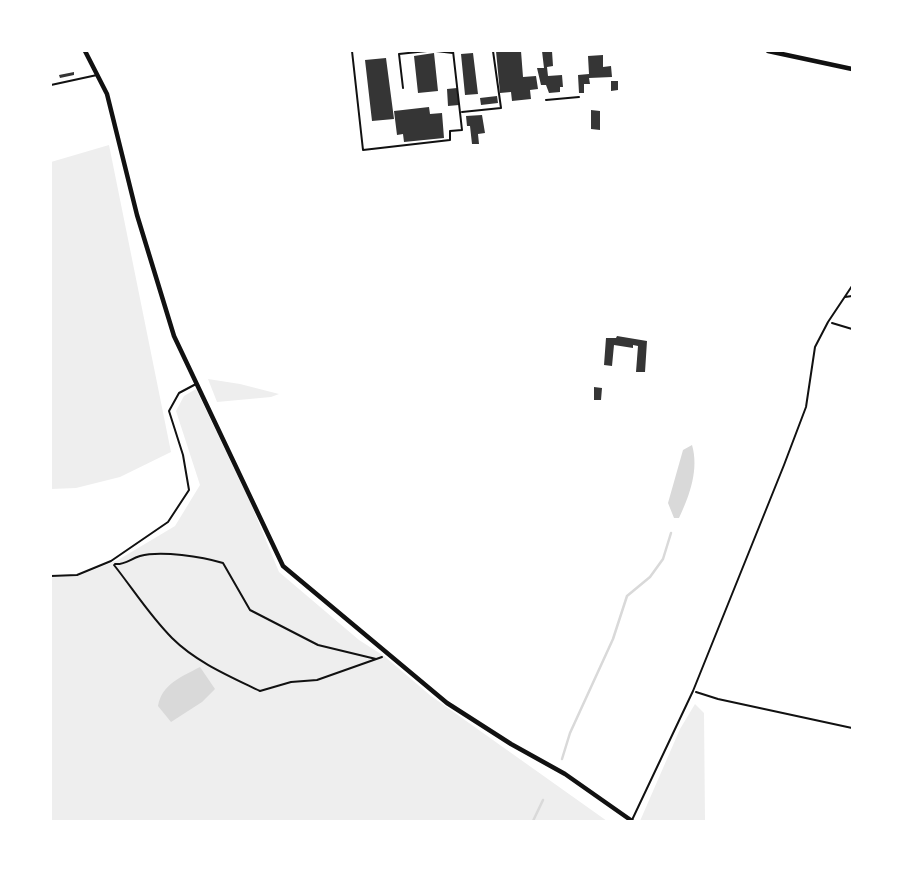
<!DOCTYPE html>
<html>
<head>
<meta charset="utf-8">
<style>
  body { margin:0 }
  #map { position:relative; width:903px; height:872px; overflow:hidden; background:#fff; font-family:"Sofia Sans Condensed",sans-serif }
  canvas { display:block }
  .frame { position:absolute; inset:0; border:52px solid #fff; pointer-events:none }
</style>
</head>
<body>
<div id="map">
<canvas width="903" height="872"></canvas>
<div class="frame"></div>
</div>
<script>
const context = document.querySelector('canvas').getContext('2d');
context.lineJoin = 'round';
function fillPath(path, color) { context.fillStyle = color; context.fill(path, 'evenodd'); }
function stroke(path, color, width, dash) { context.strokeStyle = color; context.lineWidth = width; context.lineCap = dash ? 'butt' : 'round'; context.setLineDash(dash || []); context.stroke(path); }
const green = new Path2D(`
  M109 145 171 452 120 477 76 488 51 489V162Z
  M208 379 240 384 279 394 271 397 217 402Z
  M196 389 251 504 279 572 359 640 384 656 431 696 607 821H51V577L78 576 118 560 175 526 200 485 176 411 184 396Z
  M695 704 704 713 705 821H640L680 729Z`);
const water = new Path2D(`
  M692 445C699 469 690 495 679 518H674L668 503 683 450Z
  M200 667 215 689 202 702 171 722 158 706C162 684 181 677 200 667Z`);
const stream = new Path2D(`
  M562 759 570 733 613 639 627 596 650 577 663 559 671 533
  M533 821 543 800`);
const building = new Path2D(`
  M496 51H521L523 77 536 76 538 89 530 90 531 99 512 101 511 92 500 93Z
  M542 51H552L553 66 547 67 548 76 562 75 563 87H560V92L549 93 546 85H541L537 68H544Z
  M434 53 438 91 418 93 414 56Z
  M473 53 478 94 465 95 461 54Z
  M603 55V67L611 66 612 77 589 78 590 84H584V93H579L578 75 589 74 588 56Z
  M386 58 394 119 372 121 365 60Z
  M74 72V75L60 78 59 75Z
  M611 81H618V90L611 91Z
  M457 88 459 105 448 106 447 89Z
  M497 96 498 103 481 105 480 98Z
  M429 107 430 114 442 113 444 138 404 142 403 134 397 135 394 111Z
  M591 110 600 111V130L591 129Z
  M482 115 485 133 478 134 479 144H472L470 126H467L466 116Z
  M617 336 647 341 645 372H636L638 346 633 345V348L614 345 612 366 604 365 606 338H616Z
  M594 387 602 388 601 400H594Z`);
const path = new Path2D(`
  M832 323 852 329
  M115 564C125 565 130 559 140 556 161 550 203 557 223 563L250 610 318 645 376 659
  M114 565C133 589 150 616 172 638 196 662 229 676 260 691L291 682 317 680 382 657
  M696 692 718 699 852 728`);
const service = new Path2D(`
  M352 51 363 150 450 140V131L462 130 453 51
  M436 51 453 53
  M51 85 97 75
  M403 88 399 54 427 51
  M546 100 579 97
  M462 112 501 108 493 51
  M845 297 852 296
  M51 576 77 575 111 561 168 522 189 490 183 455 169 411 179 393 196 384
  M632 820 693 691 784 465 806 407 815 347 828 322 852 286`);
const minor = new Path2D(`
  M85 51 107 94 137 215 174 336 283 566 447 703 511 744 565 774 632 821
  M768 51 852 69`);
fillPath(green, '#eee');
fillPath(water, '#d9d9d9');
stroke(stream, '#d9d9d9', 2.5);
fillPath(building, '#353535');
stroke(path, '#111', 2);
stroke(service, '#111', 2);
stroke(minor, '#111', 4.5);
</script>
</body>
</html>
